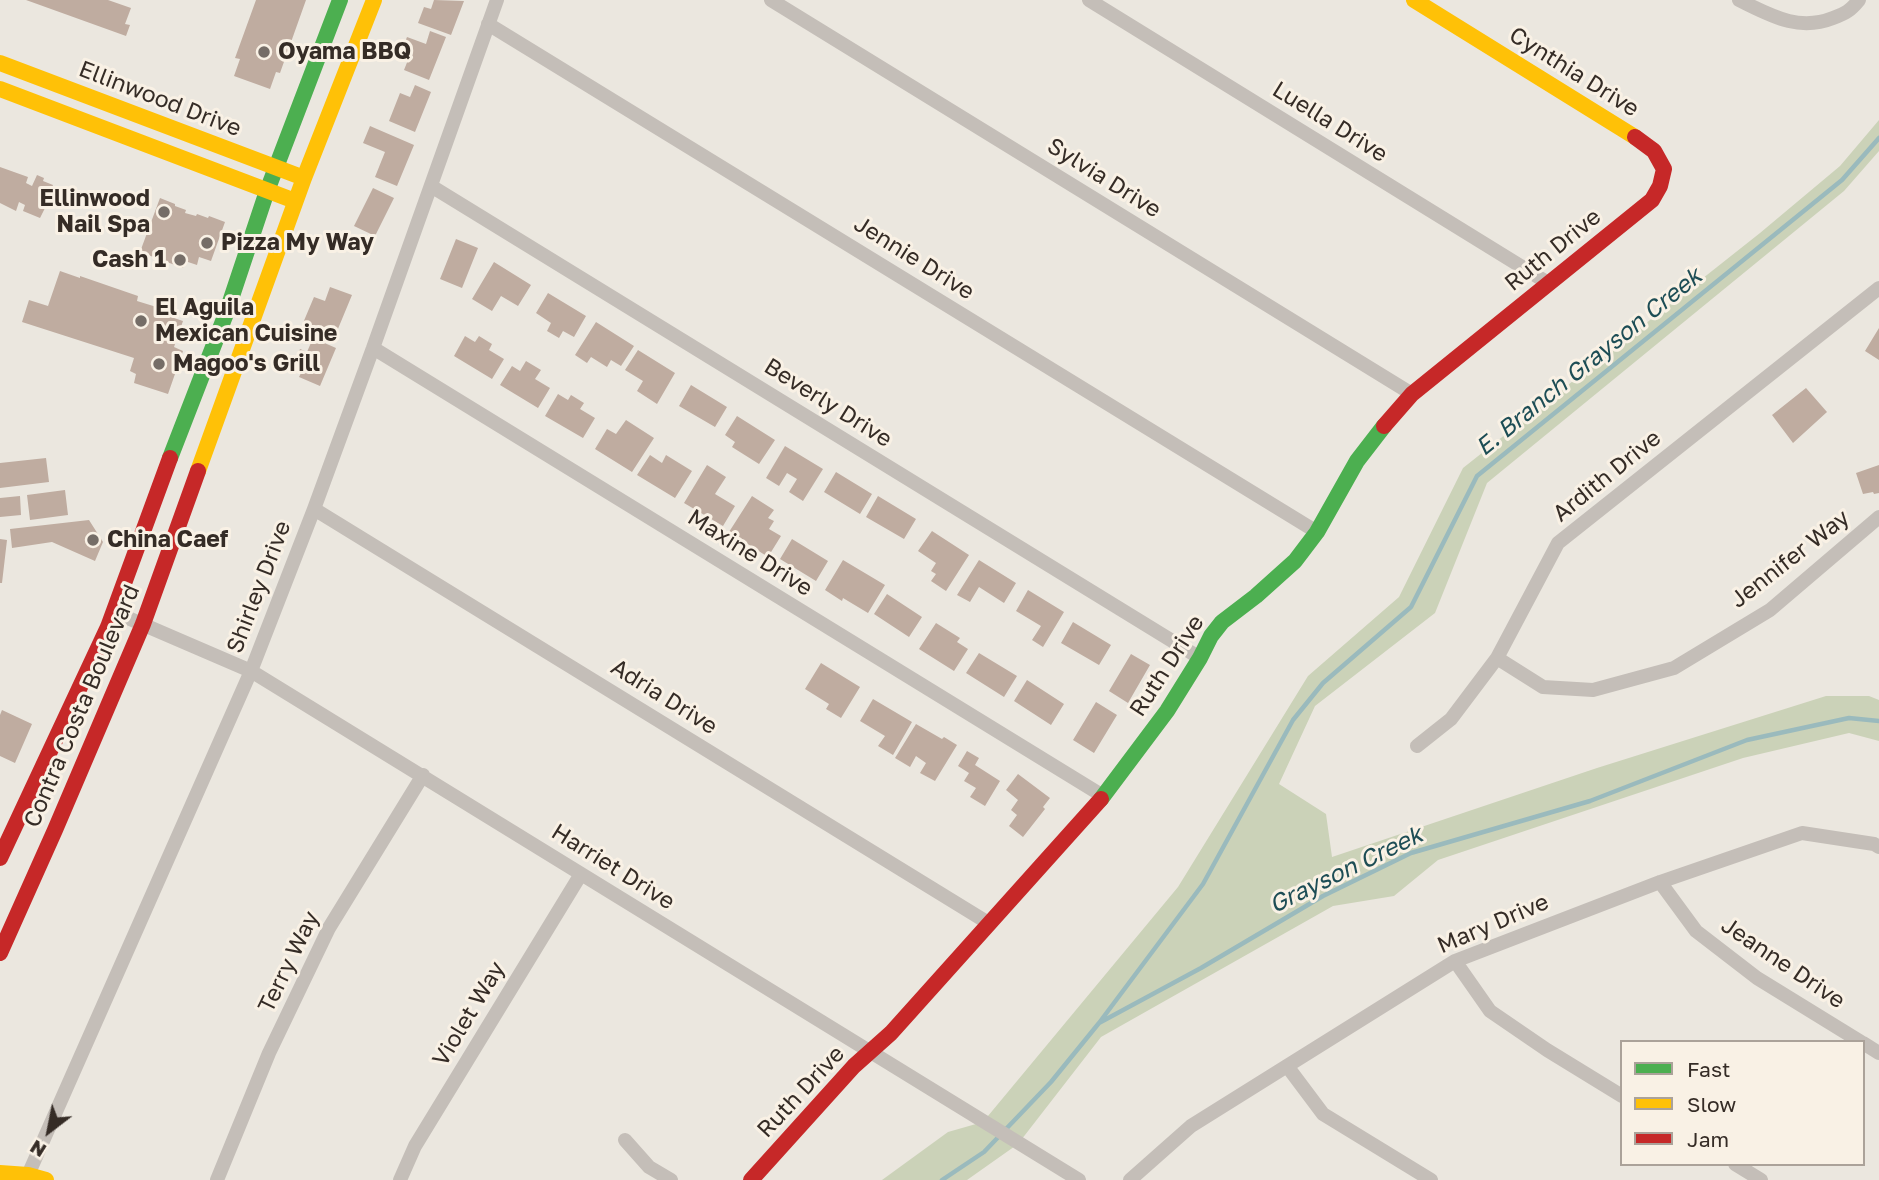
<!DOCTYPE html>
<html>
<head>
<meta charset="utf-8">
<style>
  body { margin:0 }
  #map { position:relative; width:1879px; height:1180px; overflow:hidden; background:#ebe7df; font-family:"Golos Text",sans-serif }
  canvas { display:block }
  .legend { position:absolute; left:1620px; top:1040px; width:245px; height:126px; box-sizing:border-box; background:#f9f1e5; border:2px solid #aba299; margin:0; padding:9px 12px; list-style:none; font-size:21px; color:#352c26 }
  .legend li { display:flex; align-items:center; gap:14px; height:35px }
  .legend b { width:35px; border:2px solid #aba299 }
  .north { position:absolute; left:14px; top:1096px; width:70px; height:70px; -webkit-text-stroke:5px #f9f1e5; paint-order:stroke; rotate:212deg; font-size:19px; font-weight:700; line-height:28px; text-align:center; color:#352c26 }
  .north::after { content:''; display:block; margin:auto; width:24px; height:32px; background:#352c26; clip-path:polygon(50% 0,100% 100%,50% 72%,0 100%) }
</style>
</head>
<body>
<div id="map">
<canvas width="1879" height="1180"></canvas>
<ul class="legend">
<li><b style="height:9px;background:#4caf50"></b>Fast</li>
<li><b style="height:9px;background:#ffc107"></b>Slow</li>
<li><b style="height:9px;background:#c62828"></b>Jam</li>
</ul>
<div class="north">N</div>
</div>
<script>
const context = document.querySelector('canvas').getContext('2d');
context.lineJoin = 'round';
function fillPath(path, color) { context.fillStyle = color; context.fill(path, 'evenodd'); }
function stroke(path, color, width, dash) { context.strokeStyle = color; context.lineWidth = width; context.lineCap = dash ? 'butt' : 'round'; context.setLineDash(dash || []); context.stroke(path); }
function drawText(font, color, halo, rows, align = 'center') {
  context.font = font + ' "Golos Text",sans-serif'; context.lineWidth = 6; context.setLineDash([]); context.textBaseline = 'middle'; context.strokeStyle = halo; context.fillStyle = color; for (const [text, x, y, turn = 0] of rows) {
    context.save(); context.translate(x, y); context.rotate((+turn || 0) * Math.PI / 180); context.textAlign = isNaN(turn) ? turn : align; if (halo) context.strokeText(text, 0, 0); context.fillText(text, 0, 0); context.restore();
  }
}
const green = new Path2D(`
  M1879 120V151L1844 191 1487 483 1435 613 1315 706 1279 784 1326 814 1332 857 1597 768 1826 696H1869L1879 700V741L1849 733 1743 758 1438 860 1394 896 1333 906 1101 1037 1018 1144 967 1180H882L948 1132 983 1122 1178 887 1308 676 1399 597 1463 468 1760 233 1840 166Z`);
const stream = new Path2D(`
  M1099 1023 1203 884 1293 720 1323 683 1411 607 1477 476 1842 180 1879 138
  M942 1180 984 1152 1051 1082 1099 1023 1201 968 1323 896 1411 853 1590 801 1747 740 1849 718 1879 721`);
const building = new Path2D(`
  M26 0H108L131 8 125 24 130 25 126 36Z
  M256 0H306L280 73 276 72 270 89 234 76 240 59 235 58Z
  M434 0 464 1 451 35 418 23 424 7 431 9Z
  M430 31 446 37 429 80 404 70 410 55 401 52 407 37 426 44Z
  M415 85 431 92 415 132 389 121 400 93 410 97Z
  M370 126 414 145 397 186 375 177 385 152 363 143Z
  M0 167 28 177 26 183 32 186 37 175 44 178 43 181 53 185 45 208 40 218 23 211 25 205 19 202 16 211 0 203Z
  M373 188 394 198 375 236 354 226Z
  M160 198 175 204V206L186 210 185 213 196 216 197 214 208 218 209 216 225 222 211 261 199 257 197 265 185 261 183 268 140 252Z
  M456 239 478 248 462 288 440 279Z
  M494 262 531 285 518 306 501 296 492 311 472 299Z
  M60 271 80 278V276L138 296 137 301 163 309 162 314 183 321 174 347 183 351 168 394 134 383 136 374 130 371 134 358 22 322 29 300 48 306Z
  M330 287 352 295 335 336 303 323 314 297 325 301Z
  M548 293 586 316 574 337 563 331 559 338 547 331 551 323 536 313Z
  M596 322 634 346 621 366 611 360 607 367 591 357 587 363 575 355Z
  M1879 328V360L1865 351Z
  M465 336 475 342 479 336 492 344 489 350 504 359 492 379 454 356Z
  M313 338 336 348 320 386 299 377 302 371 293 367 300 349 307 352Z
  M638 350 675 373 657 404 637 391 643 381 625 370Z
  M526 361 541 370 535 379 550 388 538 408 500 385 512 366 520 371Z
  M691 385 727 407 715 427 679 406Z
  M1806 388 1827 412 1793 443 1772 415Z
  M558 394 568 400 571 395 584 403 580 409 595 418 583 438 545 416Z
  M737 416 775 440 759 464 732 447 735 442 725 435Z
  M626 420 654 438 632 472 595 449 607 429 616 434Z
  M785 446 823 469 803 501 789 492 797 479 787 473 779 486 766 478Z
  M650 455 662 463 666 455 692 471 675 498 637 475Z
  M46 458 49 482 0 488V463Z
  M707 465 726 477 715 494 735 506 723 526 684 503Z
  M1879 465V493L1874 494 1873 492 1863 494 1856 473Z
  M836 472 872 494 860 514 824 492Z
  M65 490 68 515 30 520 27 495Z
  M20 496 21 515 0 517V498Z
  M752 496 774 510 768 518 774 521 769 529 781 536 768 557 729 532Z
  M878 496 916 519 904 539 866 517Z
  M89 520 103 542 95 561 52 542 12 548 10 529Z
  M932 531 969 555 946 591 931 581 936 574 931 571 936 563 918 551Z
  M0 539 7 540 2 583H0Z
  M792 539 828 561 816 581 780 559Z
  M843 560 885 585 868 613 843 598 842 601 825 590Z
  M979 560 1016 583 1004 603 979 587 970 602 957 595Z
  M1028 590 1064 612 1043 647 1032 640 1041 626 1016 611Z
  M887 594 922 617 909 637 874 614Z
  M1073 622 1111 645 1099 665 1061 643Z
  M936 623 960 638 957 642 968 649 954 671 919 649Z
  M979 653 1017 676 1004 697 966 673Z
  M1131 654 1150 665 1128 703 1109 691Z
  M821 663 860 687 841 718 826 709 829 704 805 689Z
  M1027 680 1064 704 1051 725 1014 701Z
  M873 699 912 722 893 755 878 746 885 736 860 721Z
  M1096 702 1117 715 1094 753 1073 740Z
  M2 710 32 724 15 763 0 756V715Z
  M916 724 942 739 944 737 957 745 935 781 920 773 926 763 916 756 910 767 895 758Z
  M967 751 979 758 975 765 1000 781 985 806 970 797 976 788 964 781 969 773 958 766Z
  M1018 774 1050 798 1043 807 1045 809 1023 837 1009 826 1017 815 1011 810 1018 800 1006 790Z`);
const street = new Path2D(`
  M771 0 1412 394
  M1089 0 1548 283
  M1739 0C1770 15 1798 32 1833 18 1846 13 1850 11 1859 0
  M488 24 1317 532
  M431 186 1200 658
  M373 348 1103 796
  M314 509 990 924
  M114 612 251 671 1079 1180
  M1497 658 1543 687 1593 690 1674 668 1770 610 1879 517
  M1417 746 1451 719 1497 658 1558 543 1879 288
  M1660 882 1696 931 1757 978 1861 1042
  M1455 961 1490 1011 1547 1050 1622 1096
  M1863 1043 1879 1053
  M1287 1066 1323 1114 1431 1180
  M625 1140 649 1167 671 1180
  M1735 1164 1761 1180
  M28 1175 251 671 314 509 373 348 497 0
  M217 1180 269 1053 329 928 423 775
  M400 1180 415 1146 581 874
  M1130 1180 1191 1126 1455 961 1660 882 1802 833 1874 844 1879 847`);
const fast = new Path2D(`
  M170 458 227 311 267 191 340 0
  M1101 799 1167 711 1200 658 1211 636 1222 622 1256 596 1295 561 1317 532 1357 461 1384 426`);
const slow = new Path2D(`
  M1414 0 1635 137
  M0 63 304 178
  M0 89 295 201
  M198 471 304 178 374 0
  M0 1173 28 1175 46 1180`);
const jam = new Path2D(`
  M1384 426 1412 394 1652 200 1660 186 1664 169 1654 151 1635 137
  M0 858 108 627 170 458
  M0 953 55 830 143 624 198 471
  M751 1180 854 1066 891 1033 1101 799`);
const markers = [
  [264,52,7,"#756d67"],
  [164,212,7,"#756d67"],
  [207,243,7,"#756d67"],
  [180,260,7,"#756d67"],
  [141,321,7,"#756d67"],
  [159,364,7,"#756d67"],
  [93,540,7,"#756d67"]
];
const poiNames = [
  ["Oyama BBQ",278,52],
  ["Ellinwood",150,199,"right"],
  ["Nail Spa",150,225,"right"],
  ["Pizza My Way",221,243],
  ["Cash 1",166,260,"right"],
  ["El Aguila",155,308],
  ["Mexican Cuisine",155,334],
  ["Magoo's Grill",173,364],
  ["China Caef",107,540]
];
const streetNames = [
  ["Cynthia Drive",1574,72,32],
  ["Ellinwood Drive",160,99,21],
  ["Luella Drive",1330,122,32],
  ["Sylvia Drive",1104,178,32],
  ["Ruth Drive",1553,250,-39],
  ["Jennie Drive",914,258,32],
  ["Beverly Drive",828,403,32],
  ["Ardith Drive",1607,476,-39],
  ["Maxine Drive",750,553,32],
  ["Jennifer Way",1790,559,-38],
  ["Shirley Drive",259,587,-69],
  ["Ruth Drive",1167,666,-57],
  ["Adria Drive",664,697,32],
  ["Contra Costa Boulevard",82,706,-67],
  ["Harriet Drive",613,867,32],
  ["Mary Drive",1493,924,-23],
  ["Terry Way",289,962,-64],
  ["Jeanne Drive",1783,963,34],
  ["Violet Way",469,1014,-59],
  ["Ruth Drive",801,1092,-47]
];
const waterNames = [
  ["E. Branch Grayson Creek",1589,362,-39],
  ["Grayson Creek",1346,870,-26]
];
fillPath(green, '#cbd2b8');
stroke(stream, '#9ababd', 4.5);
fillPath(building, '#bfaca0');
stroke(street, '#c4beb8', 14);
stroke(fast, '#4caf50', 16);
stroke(slow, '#ffc107', 16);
stroke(jam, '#c62828', 16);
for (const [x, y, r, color] of markers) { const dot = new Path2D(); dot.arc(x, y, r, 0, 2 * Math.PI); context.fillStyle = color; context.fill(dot); stroke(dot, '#f9f1e5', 2.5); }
drawText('bold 23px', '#352c26', '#f9f1e5', poiNames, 'left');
drawText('23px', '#352c26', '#f9f1e5', streetNames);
drawText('italic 24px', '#1d4d55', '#f9f1e5', waterNames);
</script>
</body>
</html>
